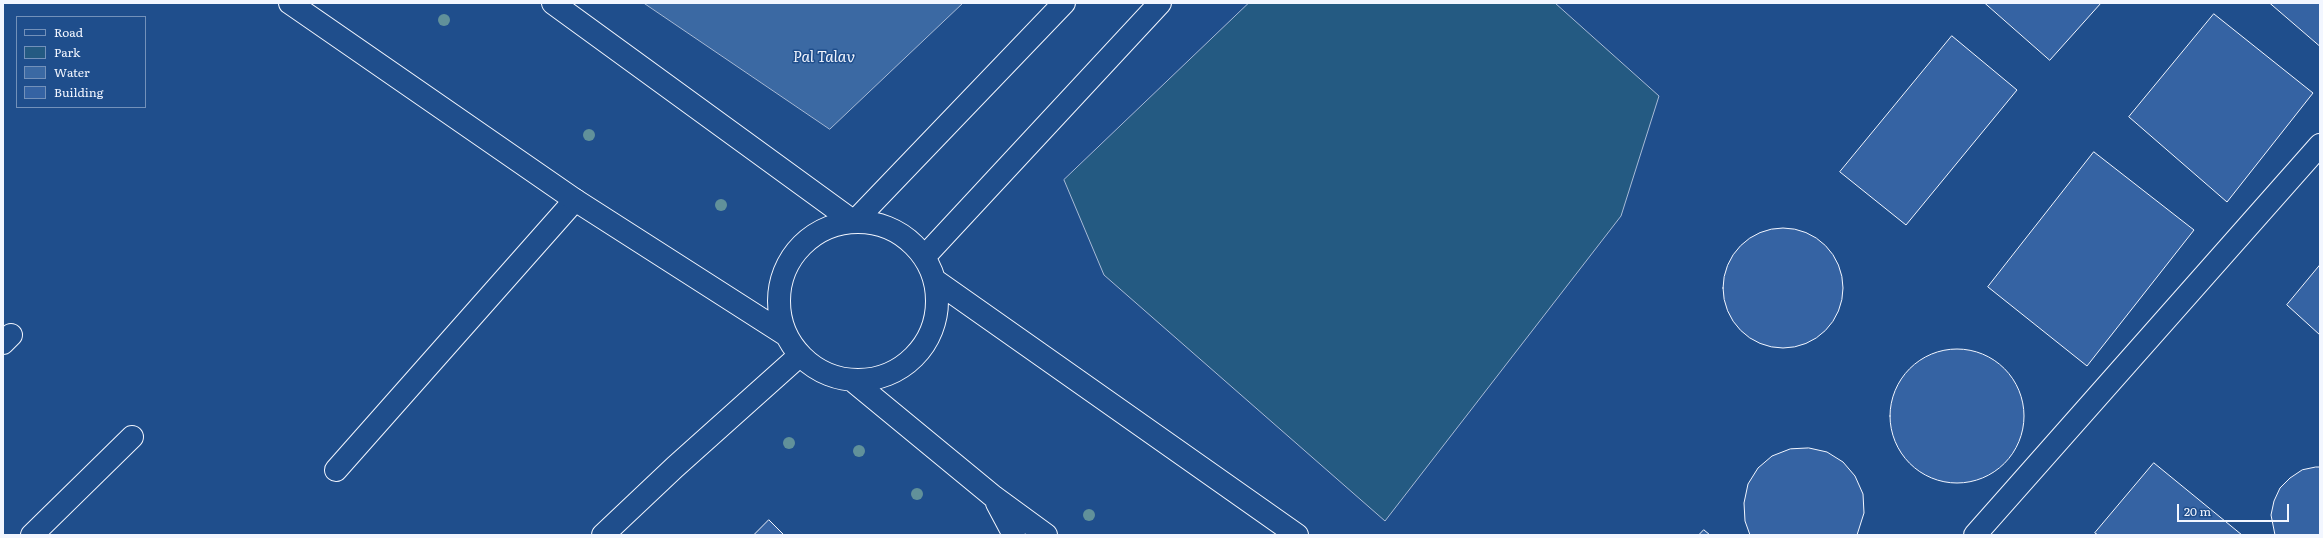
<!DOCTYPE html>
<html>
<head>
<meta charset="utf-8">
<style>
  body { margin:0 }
  #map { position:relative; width:2323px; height:538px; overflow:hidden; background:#1f4e8c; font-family:Literata,serif }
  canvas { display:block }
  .frame { position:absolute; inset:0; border:4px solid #f2f6ff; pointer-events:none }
  .legend { position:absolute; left:16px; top:16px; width:130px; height:92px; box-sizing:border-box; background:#1f4e8c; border:1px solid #7391ba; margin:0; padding:5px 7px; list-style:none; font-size:12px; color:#f2f6ff }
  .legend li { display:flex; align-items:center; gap:8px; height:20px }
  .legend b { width:20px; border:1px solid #7391ba }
  .scale { position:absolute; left:2177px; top:504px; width:112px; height:18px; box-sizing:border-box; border:2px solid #f2f6ff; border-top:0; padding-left:5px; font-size:12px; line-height:14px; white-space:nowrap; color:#f2f6ff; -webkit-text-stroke:3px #1f4e8c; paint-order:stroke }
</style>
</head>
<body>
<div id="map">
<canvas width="2323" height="538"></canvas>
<div class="frame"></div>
<ul class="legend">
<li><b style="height:5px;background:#1f4e8c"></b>Road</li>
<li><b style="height:11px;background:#245a82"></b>Park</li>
<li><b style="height:11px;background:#3b69a3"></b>Water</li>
<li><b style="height:11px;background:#3563a3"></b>Building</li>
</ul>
<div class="scale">20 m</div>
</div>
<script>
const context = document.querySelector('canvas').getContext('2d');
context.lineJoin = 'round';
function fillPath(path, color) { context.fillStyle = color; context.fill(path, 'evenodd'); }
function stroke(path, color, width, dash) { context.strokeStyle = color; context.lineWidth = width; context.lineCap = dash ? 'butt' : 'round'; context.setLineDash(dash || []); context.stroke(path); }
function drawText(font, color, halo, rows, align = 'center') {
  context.font = font + ' Literata,serif'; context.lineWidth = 3; context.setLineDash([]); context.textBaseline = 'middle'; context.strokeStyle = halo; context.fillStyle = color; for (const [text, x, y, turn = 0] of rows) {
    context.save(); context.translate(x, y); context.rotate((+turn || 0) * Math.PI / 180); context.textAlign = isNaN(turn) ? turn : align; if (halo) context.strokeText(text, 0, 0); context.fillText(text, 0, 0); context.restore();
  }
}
const green = new Path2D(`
  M1249 3H1555L1659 96 1621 216 1385 521 1104 275 1064 180Z`);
const water = new Path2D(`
  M644 3H963L830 129Z`);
const building = new Path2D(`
  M1985 3H2101L2050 60Z
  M2270 3H2320V46Z
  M2214 14 2313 93 2227 202 2129 117Z
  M1952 36 2017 90 1906 225 1840 172Z
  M2094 152 2194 230 2087 366 1988 287Z
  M1723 288a60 60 0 1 1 120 0a60 60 0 1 1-120 0Z
  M2320 265V335L2287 305Z
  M1890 416a67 67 0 1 1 134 0a67 67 0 1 1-134 0Z
  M1809 448 1827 452 1843 462 1855 476 1863 494 1864 513 1857 535H1750L1745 521 1744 503 1748 484 1758 468 1772 456 1790 449Z
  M2154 463 2242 535H2098L2095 533Z
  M2316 467H2320V535H2275L2271 515 2274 501 2280 488 2290 478 2302 470Z
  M769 520 784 535H754Z
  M1704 530 1710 535H1699Z`);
const street = new Path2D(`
  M3 343 11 335
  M336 470 575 200
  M32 535 132 437
  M1975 535 2320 145`);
const secondary = new Path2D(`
  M290 3 575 200 786 335
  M553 3 854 222 1064 3
  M779 301a79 79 0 1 1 158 0a79 79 0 1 1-158 0Z
  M925 256 1160 3
  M936 281 1297 535
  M852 380 994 497 1046 535
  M997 503 1014 535
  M603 535 675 467 799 356`);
const trees = [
  [444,20],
  [589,135],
  [721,205],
  [789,443],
  [859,451],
  [917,494],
  [1089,515]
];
const waterNames = [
  ["Pal Talav",824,58]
];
fillPath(green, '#245a82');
stroke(green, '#a8bbd7', 1);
fillPath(water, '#3b69a3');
stroke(water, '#a8bbd7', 1);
fillPath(building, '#3563a3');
stroke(building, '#f2f6ff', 1);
stroke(street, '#f2f6ff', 24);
stroke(secondary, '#f2f6ff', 24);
stroke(street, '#1f4e8c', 22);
stroke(secondary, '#1f4e8c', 22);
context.fillStyle = '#61919a';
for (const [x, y] of trees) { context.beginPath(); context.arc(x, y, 6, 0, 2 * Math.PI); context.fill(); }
drawText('italic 15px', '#f2f6ff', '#1f4e8c', waterNames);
</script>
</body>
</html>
